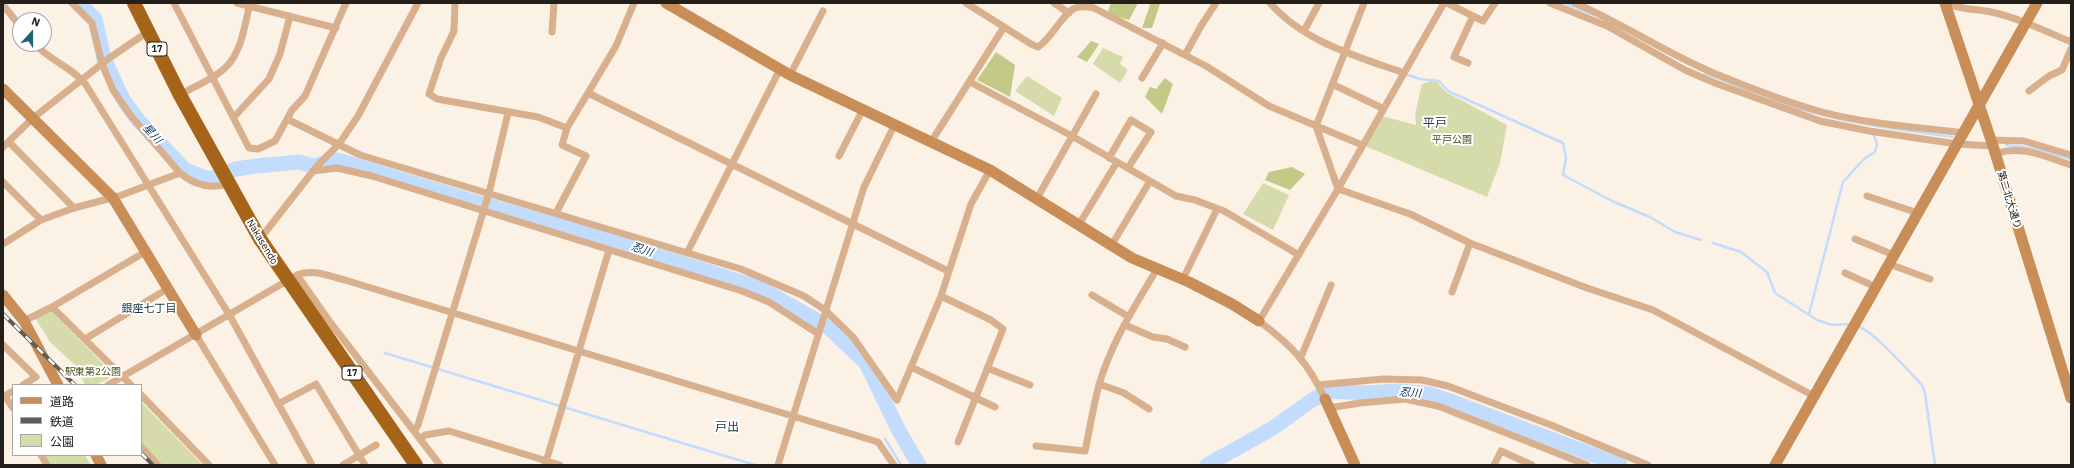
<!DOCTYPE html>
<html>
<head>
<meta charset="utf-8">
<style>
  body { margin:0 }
  #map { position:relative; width:2074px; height:468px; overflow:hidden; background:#fbf2e5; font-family:"IBM Plex Sans","Noto Sans JP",sans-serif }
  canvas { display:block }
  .frame { position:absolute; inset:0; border:4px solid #23201c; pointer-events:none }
  .legend { position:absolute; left:12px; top:384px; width:130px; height:72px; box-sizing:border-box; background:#fff; border:1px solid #a7a6a4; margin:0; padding:5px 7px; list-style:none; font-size:12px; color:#23201c }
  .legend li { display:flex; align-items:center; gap:8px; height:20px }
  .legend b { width:20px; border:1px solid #a7a6a4 }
  .north { position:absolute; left:12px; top:12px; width:40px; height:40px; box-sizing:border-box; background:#fff; border:1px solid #a7a6a4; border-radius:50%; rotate:21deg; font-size:11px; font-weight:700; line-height:16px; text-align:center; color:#23201c }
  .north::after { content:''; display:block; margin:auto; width:14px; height:18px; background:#216376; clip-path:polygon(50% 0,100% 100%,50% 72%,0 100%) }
</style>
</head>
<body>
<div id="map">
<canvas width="2074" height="468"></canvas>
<div class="frame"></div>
<ul class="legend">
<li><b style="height:5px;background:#c98e57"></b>道路</li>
<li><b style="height:5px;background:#615d56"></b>鉄道</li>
<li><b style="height:11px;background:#d6dbab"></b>公園</li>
</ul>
<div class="north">N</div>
</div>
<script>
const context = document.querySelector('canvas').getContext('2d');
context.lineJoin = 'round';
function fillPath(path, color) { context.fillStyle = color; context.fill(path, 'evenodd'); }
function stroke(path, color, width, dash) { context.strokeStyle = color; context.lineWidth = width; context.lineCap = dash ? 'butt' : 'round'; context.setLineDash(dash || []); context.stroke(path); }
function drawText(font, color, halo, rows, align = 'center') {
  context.font = font + ' "IBM Plex Sans","Noto Sans JP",sans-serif'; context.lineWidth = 4; context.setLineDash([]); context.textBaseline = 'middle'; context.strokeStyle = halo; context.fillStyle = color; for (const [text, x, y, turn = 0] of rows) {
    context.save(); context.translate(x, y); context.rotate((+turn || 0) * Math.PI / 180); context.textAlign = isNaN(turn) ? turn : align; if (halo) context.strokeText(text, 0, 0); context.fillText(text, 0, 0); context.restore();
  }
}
const green = new Path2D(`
  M1103 48 1123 57 1120 64 1128 70 1120 83 1093 64Z
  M1027 76 1062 98 1054 116 1015 91Z
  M1431 81 1437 82 1446 92 1507 125 1500 163 1487 197 1365 146 1382 116 1416 125 1415 114 1422 84Z
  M1263 183 1289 195 1273 230 1243 214Z
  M50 310 111 372 110 378 96 385H85L76 366 50 342 35 318Z
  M141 402 203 465H163L141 443Z
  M45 455H85L91 465H51Z`);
const forest = new Path2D(`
  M1111 3H1138L1129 20 1107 14Z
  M1148 3 1160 4 1152 28H1142L1150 5Z
  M1091 41 1099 44 1087 62 1077 57Z
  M996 52 1015 65 1010 97 977 80Z
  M1165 78 1173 84 1162 114 1145 97 1150 87 1156 89Z
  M1292 167 1305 174 1290 190 1265 180 1269 172Z`);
const stream = new Path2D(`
  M1564 3 1594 15
  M1705 73 1752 92
  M1408 75 1420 79 1439 81 1448 91 1563 143 1566 158 1563 175 1612 201 1650 217 1675 232 1701 240
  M1772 100C1831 121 1891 129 1953 137
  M2006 145 2031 148 2071 159
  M1713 243 1741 252 1767 272 1775 293 1817 320 1832 325 1851 324
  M1809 314 1843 182 1864 159 1875 152 1877 144 1873 133
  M1857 326C1873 330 1909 372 1922 385L1925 393 1935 465
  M385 353 755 465
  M898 432 899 431
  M885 439 901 465`);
const river = new Path2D(`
  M79 3 95 19 104 59 124 101 139 121 185 170 209 179 236 169 256 166 299 162 312 166 338 160 469 200 593 235 760 288 827 326 866 363 899 431 919 465
  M1207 465 1273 428 1312 400 1330 391 1365 393 1400 391 1430 394 1450 401 1620 465`);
const street = new Path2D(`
  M72 3 92 23 102 64 113 90 131 116 180 173
  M174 3 249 148 258 149 275 141 292 110 305 96 346 3
  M237 3 336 28
  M455 3 454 31 441 58 429 94 437 99 538 117 567 128 616 46 634 3
  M966 3 1031 44 1038 47C1052 38 1062 14 1075 8 1081 6 1089 7 1094 8L1206 66 1269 106 1362 145
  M1054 3 1069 13
  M1270 3C1304 42 1356 56 1404 73
  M1364 3 1316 126 1338 189 1410 214 1470 243 1587 288 1653 310 1814 396
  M1447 3 1473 16 1454 57 1468 63
  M1550 3 1607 26 1685 70 1715 83 1820 121 1869 131 1957 144 1993 146
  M1575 3C1624 24 1667 54 1716 74 1750 88 1786 102 1822 112 1868 124 1916 127 1963 133
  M1946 3C1964 11 1973 8 1991 12 2019 18 2045 31 2071 42
  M3 5 20 26
  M1473 16 1483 21 1495 3
  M1304 31 1319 3
  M552 32 554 3
  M35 44C50 61 74 68 86 85L230 316 312 465
  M1185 55 1201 26 1216 3
  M790 75 823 11
  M1142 78 1163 43
  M970 82 1072 136 1176 196 1195 200 1224 211 1299 255
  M1332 84 1382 108
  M2029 91 2049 76 2062 70 2071 49
  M588 93 948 271
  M180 95C195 86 214 79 226 67 242 52 245 23 250 3
  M234 117 269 79 280 54 290 16
  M287 119 360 155 741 269 804 296 825 310 853 337 897 400
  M1991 140 2024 141 2071 155
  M9 142 74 208
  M931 142 1004 27
  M3 147 33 118 108 59 149 31
  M1995 154C2021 144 2046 157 2071 165
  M839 156 862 111
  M1109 158 1131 120 1151 132 1128 168
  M313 171 337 168 372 176 742 291 769 302 817 333
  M3 182 41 220
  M1867 196 1918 213
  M1036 200 1096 94
  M556 213 586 156 562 145 567 128
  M1078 226 1117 162
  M260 239 317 166 339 144 358 116 418 3
  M1855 239 1894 255
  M3 244 41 220 74 208 119 196 180 173C194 185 211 189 229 184
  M1111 246 1150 181
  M687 253 780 69
  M1889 264 1930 279
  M1845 273 1876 287
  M297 275 330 322 440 465
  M1183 279 1217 209
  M1452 292 1470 243
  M1092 295 1129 317
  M52 307 131 385
  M24 321 52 307 145 252
  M1125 325 1153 337 1167 339 1185 347
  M196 335 275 465
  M85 339 167 289
  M3 345 36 377 23 385
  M1301 357 1331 285
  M911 367 995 407
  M987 368 1030 385
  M1099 384 1124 393 1149 409
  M108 385 297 275C312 268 331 277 345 280L878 442 894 465
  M1318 385 1383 379 1422 380 1448 386 1551 425 1648 465
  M141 395 209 465
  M5 396 13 408
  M3 397 13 391
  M1325 399C1308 362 1291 345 1259 321L1338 189 1444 3
  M897 400 941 296
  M278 404 316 384 365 465
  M1329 408 1360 403 1405 399 1438 406 1587 465
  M414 431 418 425 489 193 508 113
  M421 439 425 435 449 431 560 465
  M958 442 1003 329 991 320 941 296 971 204 990 170
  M1036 446 1085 451C1090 429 1093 406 1099 385 1111 343 1135 306 1157 269
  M141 447 158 465
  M41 455 47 465
  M343 465 376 445
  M545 465 609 250
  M778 465 864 187 894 126
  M1494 465 1501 451 1532 465`);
const secondary = new Path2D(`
  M666 3 790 75 990 170 1132 258 1189 282 1232 304 1259 321
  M1945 3 1993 146 2071 398
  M3 89 113 198 196 335
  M3 295 24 321 58 385
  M1325 399 1355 465
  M96 455 101 465
  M1775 465 2037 3`);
const highway = new Path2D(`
  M134 3 180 95 260 239 416 465`);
const rail = new Path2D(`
  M3 314 75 385
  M141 453 153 465`);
const shields = [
  [157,49,20],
  [352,373,20]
];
const shieldNames = [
  ["17",157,49],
  ["17",352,373]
];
const parkNames = [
  ["平戸公園",1452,140],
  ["駅東第2公園",93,372]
];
const streetNames = [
  ["第二北大通り",2009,200,73],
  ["Nakasendo",262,242,59]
];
const waterNames = [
  ["星川",152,134,47],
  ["忍川",642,250,18],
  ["忍川",1410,393,5]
];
const neighbourhoodNames = [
  ["銀座七丁目",149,309]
];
const quarterNames = [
  ["平戸",1435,124],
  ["戸出",727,428]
];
fillPath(green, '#d6dbab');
fillPath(forest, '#c3c986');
stroke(stream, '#c2dcfd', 2.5);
stroke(river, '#c2dcfd', 15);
stroke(street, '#d8b08d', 7);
stroke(secondary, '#c98e57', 11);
stroke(highway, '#a66419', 14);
stroke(rail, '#615d56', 4);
stroke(rail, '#fff', 2.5, [8]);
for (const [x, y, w] of shields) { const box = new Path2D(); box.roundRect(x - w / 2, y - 7, w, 14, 3); context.fillStyle = '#fff'; context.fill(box); stroke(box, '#23201c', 1); }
drawText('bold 9px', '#23201c', null, shieldNames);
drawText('10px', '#4a4d1b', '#fff', parkNames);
drawText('10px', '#23201c', '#fff', streetNames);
drawText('italic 11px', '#002c5a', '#fff', waterNames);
drawText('11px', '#16353f', '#fff', neighbourhoodNames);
drawText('12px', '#16353f', '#fff', quarterNames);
</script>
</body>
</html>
